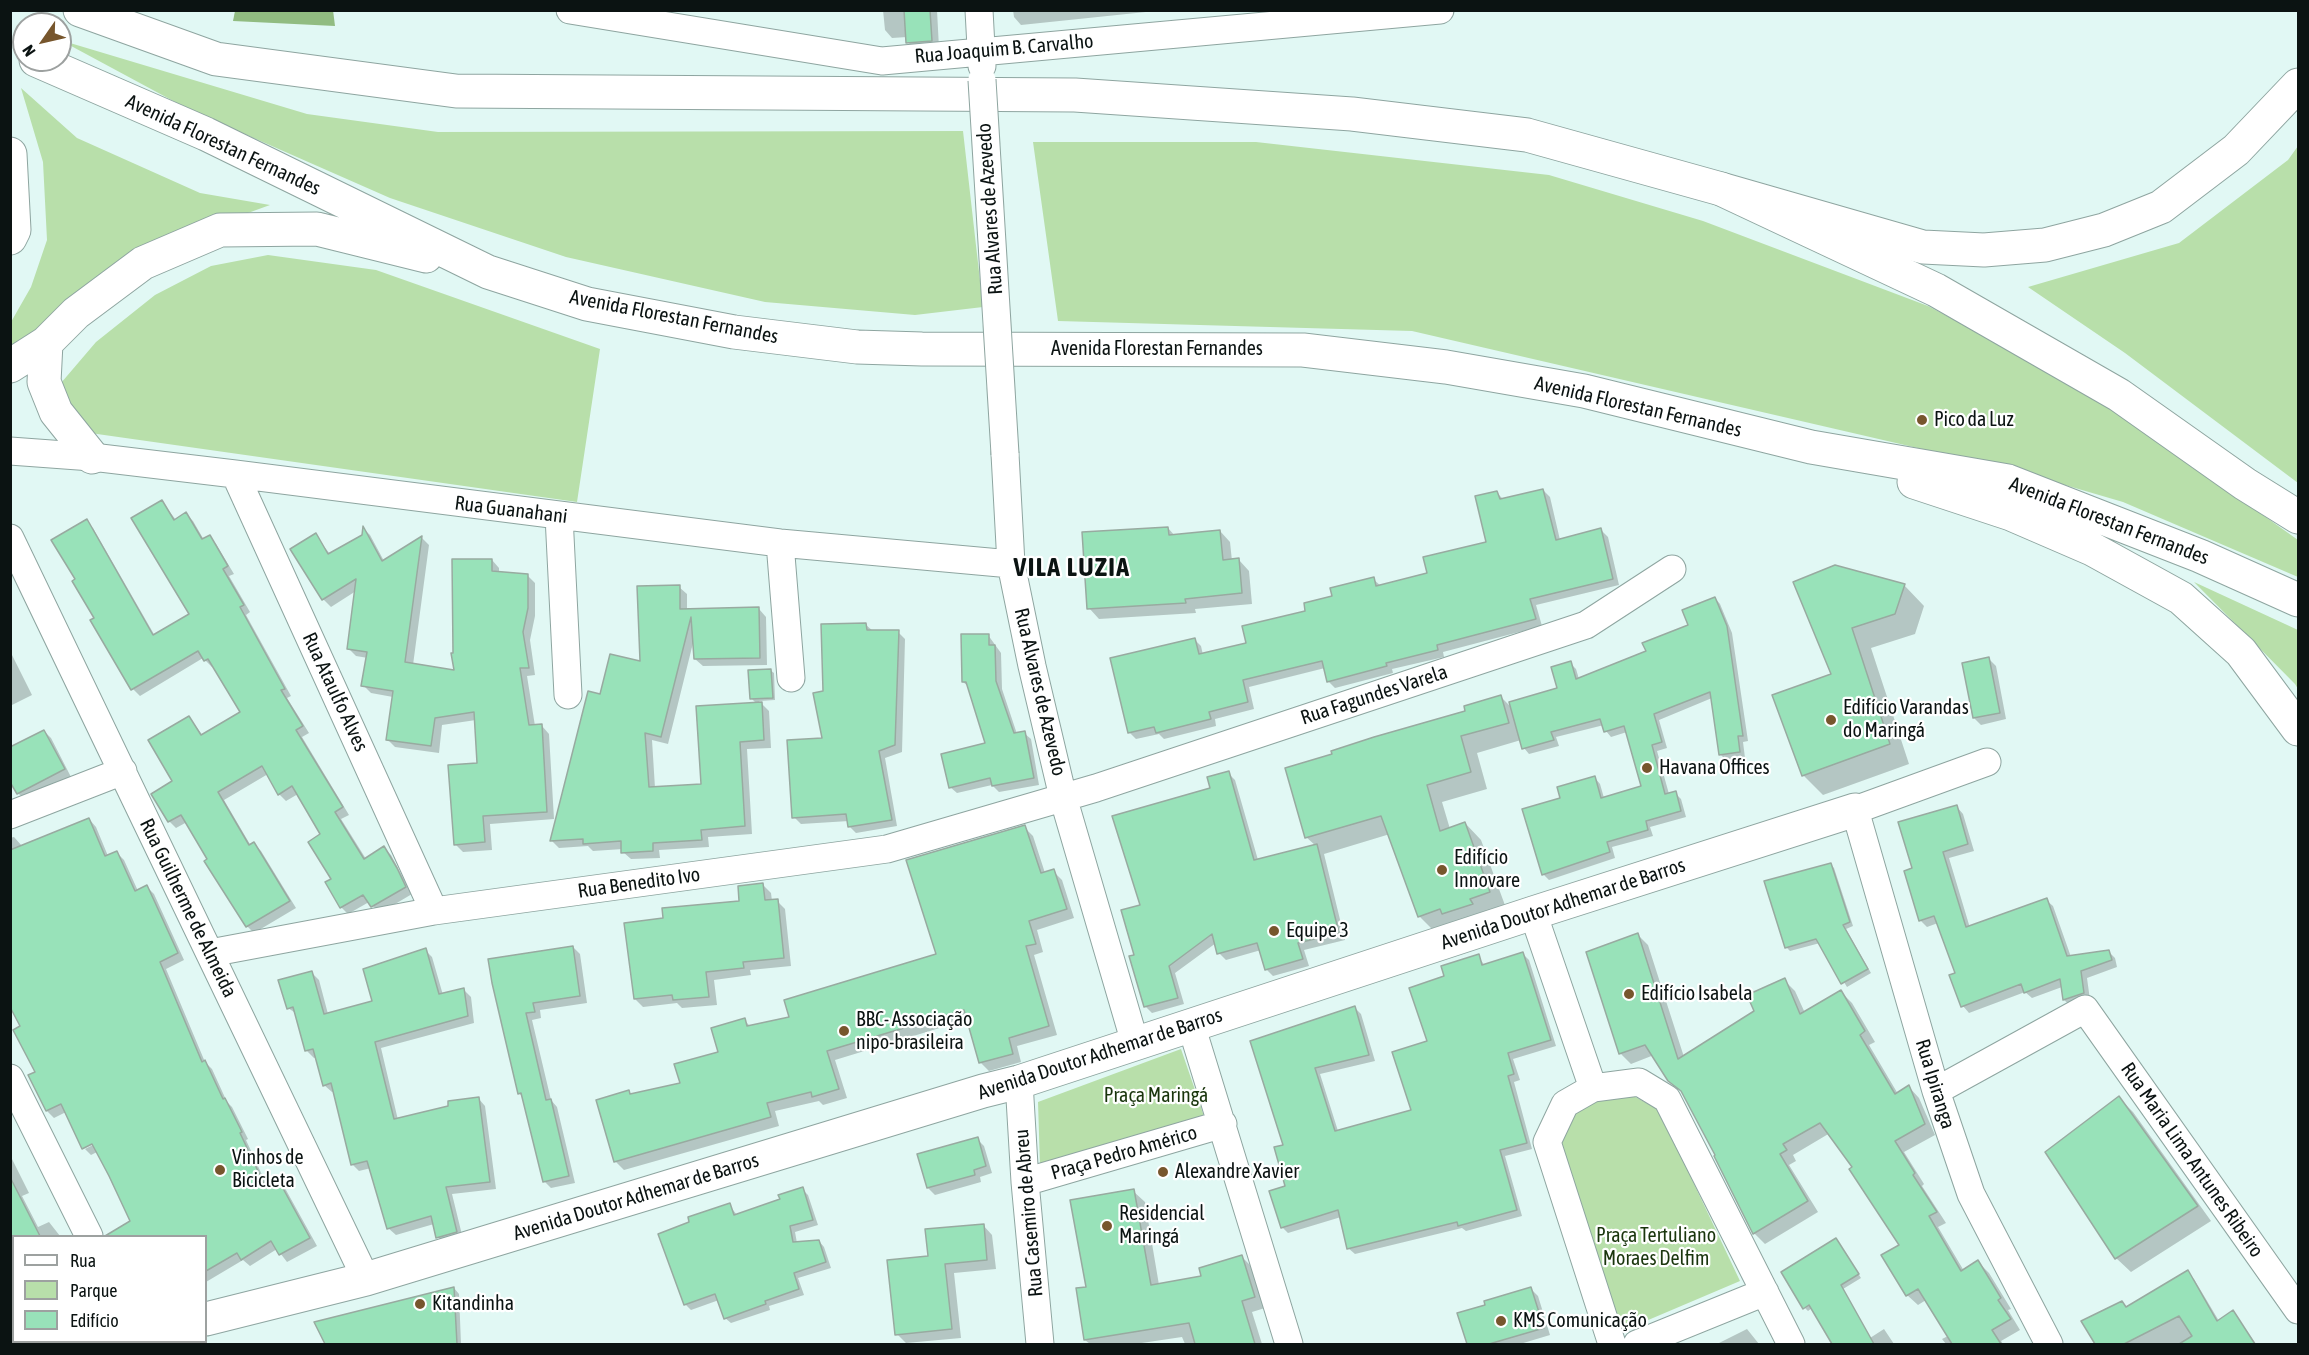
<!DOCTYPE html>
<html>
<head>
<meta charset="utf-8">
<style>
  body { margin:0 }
  #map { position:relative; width:2309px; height:1355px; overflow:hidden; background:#e1f8f4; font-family:"Asap Condensed",sans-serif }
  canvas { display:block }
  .frame { position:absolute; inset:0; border:12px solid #0b1312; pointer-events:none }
  .legend { position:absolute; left:12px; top:1235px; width:195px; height:108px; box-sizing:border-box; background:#fff; border:2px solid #9da1a0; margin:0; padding:8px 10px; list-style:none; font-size:18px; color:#0b1312 }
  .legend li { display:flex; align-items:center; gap:12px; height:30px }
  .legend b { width:30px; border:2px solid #9da1a0 }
  .north { position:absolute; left:12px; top:12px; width:60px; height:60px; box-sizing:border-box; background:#fff; border:2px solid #9da1a0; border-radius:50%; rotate:236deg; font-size:16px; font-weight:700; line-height:24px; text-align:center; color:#0b1312 }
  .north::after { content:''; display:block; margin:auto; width:21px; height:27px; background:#77562d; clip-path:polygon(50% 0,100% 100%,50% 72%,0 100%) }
</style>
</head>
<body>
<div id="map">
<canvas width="2309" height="1355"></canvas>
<div class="frame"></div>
<ul class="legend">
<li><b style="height:8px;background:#fff"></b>Rua</li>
<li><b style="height:16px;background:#b8dfaa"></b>Parque</li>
<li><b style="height:16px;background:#98e2b9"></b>Edifício</li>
</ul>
<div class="north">N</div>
</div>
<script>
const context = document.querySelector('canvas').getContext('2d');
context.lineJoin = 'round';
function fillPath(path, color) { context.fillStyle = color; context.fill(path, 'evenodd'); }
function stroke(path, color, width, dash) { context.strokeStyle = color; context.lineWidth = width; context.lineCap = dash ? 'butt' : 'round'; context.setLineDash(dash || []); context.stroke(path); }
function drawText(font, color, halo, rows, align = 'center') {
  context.font = font + ' "Asap Condensed",sans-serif'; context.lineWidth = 4.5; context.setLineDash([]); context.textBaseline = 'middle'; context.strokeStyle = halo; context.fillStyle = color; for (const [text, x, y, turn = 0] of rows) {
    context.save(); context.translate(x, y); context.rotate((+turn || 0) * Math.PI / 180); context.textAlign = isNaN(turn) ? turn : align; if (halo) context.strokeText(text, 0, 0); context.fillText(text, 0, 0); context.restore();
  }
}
const green = new Path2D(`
  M60 40 307 114 438 132 963 131 983 307 915 315 765 302 566 257 390 198 190 110Z
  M21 88 77 138 200 193 270 205 168 242 11 359V322L31 287 47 240 43 162Z
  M1033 142H1256L1549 175 1703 221 1928 306 2087 390 2298 540V577L2123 502 2017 471 1412 331 1058 321Z
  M2298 146V483L2125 353 2028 287 2179 243 2288 160Z
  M268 255 376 270 600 349 577 502 76 431 61 383 96 342 155 295 211 266Z
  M2194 582 2298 630V689L2295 684Z
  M1181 1049 1205 1119 1040 1166 1038 1102Z
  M1630 1094 1659 1110 1740 1281 1620 1332 1556 1142 1574 1111 1598 1098Z`);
const forest = new Path2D(`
  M333 10 335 26 233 21 235 11Z`);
const shadow = new Path2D(`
  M883 10H937L939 48 915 50 908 42 907 37 892 38 885 30Z
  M1013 10H1165L1021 25 1014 17Z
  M1543 490 1550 497 1560 540 1601 530 1608 537 1619 585 1536 605 1542 626 1443 652 1444 657 1392 669 1393 673 1335 688 1328 681 1325 668 1249 687 1254 709 1215 719 1216 726 1164 739 1159 734 1136 739 1129 732 1194 639 1201 646 1203 655 1248 644 1334 597 1373 579 1381 586 1429 574 1488 544 1497 493 1504 500Z
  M162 502 176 520 186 514 193 521 204 540 209 537 216 544 234 574 229 576 250 612 246 615 291 696 287 698 309 733 302 737 349 815 341 819 366 859 384 848 391 855 412 894 380 913 369 902 348 914 341 907 322 835 298 794 286 801 279 794 268 774 224 800 251 846 254 844 261 851 296 908 254 933 247 926 187 822 176 828 169 821 174 782 189 717 203 736 242 712 214 666 212 667 203 658 140 696 133 689 77 580 86 521 93 528 155 636 191 614Z
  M1168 528 1175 536 1220 531 1230 542 1232 561 1239 560 1249 571 1252 604 1195 609 1196 613 1099 619 1089 608Z
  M364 529 370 535 384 561 422 538 429 545 413 665 456 672 492 560 499 568V573L528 576 535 583V616L530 640 535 675 527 676 535 726H542L549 734 554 819 490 824 492 850 463 852 455 844 478 765 476 720 442 725 439 753 395 747 387 739 393 697 371 693 363 685 368 658 356 656 348 648 356 591 331 607 323 599 292 550 315 535 330 554 363 536Z
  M1795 582 1904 585 1924 606 1915 634 1871 648 1909 764 1823 795 1803 775 1833 675Z
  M679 587 687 594V610L759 609 766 617 767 665 703 666 695 659 693 643 668 744 652 740 655 788 703 785 757 704 751 698 770 670 774 673 775 700 759 701 769 711 771 748 747 749 752 834 708 837 709 847 659 850 660 858 631 859 623 852V849L593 851 588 846 559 848 552 841 601 696 641 663Z
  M1715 598 1720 604 1732 633 1748 741 1743 742 1745 758 1726 760 1720 754 1712 698 1659 720 1667 748 1657 751 1669 794 1675 793 1681 799 1686 817 1650 827 1653 836 1612 847 1615 858 1549 880 1543 874 1561 799 1595 778 1600 784 1604 798 1643 787 1627 732 1611 737 1606 731 1604 725 1556 737 1559 746 1529 754 1524 748 1521 740 1477 753 1487 789 1442 802 1450 829 1465 823 1481 840 1506 908 1436 933 1419 916 1390 834 1324 854 1345 940 1304 950 1309 966 1273 976 1266 969 1261 950 1226 960 1219 953 1216 943 1175 973 1184 1004 1152 1013 1145 1006 1136 956 1141 906 1212 789 1228 773 1235 780 1258 860 1316 846 1306 837 1467 712 1501 697 1512 708 1559 689 1570 663 1576 669 1579 679 1647 652 1690 626Z
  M866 625 873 631 898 632 905 639 902 752 885 758 897 826 856 833 850 827 849 821 801 824 794 817 824 740V693Z
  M988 635 1001 653 1002 689 1017 734 1024 733 1031 739 1039 785 999 792 992 785 957 793 950 787 987 744 969 687 963 682Z
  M10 651 32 695 10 706Z
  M1989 659 1996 666 2006 719 1981 725 1974 718Z
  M44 731 51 738 71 777 25 800 18 793 10 779Z
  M1957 807 1963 814 1974 851 1949 858 1970 928 2046 900 2053 906 2071 957 2108 951 2115 958 2117 967 2087 978 2090 1000 2071 1006 2064 1000 2062 987 2032 998 2025 992 1969 1013 1963 1006 1957 974 1938 923 1927 927 1920 920 1914 869Z
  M89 819 96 827 108 856 116 852 124 860 138 891 147 887 154 894 184 960 166 969 205 1062 212 1069 227 1102 232 1107 248 1139 246 1140 268 1188 279 1182 286 1190 317 1246 287 1262 277 1249 250 1266 243 1260 206 1282V1236H116L113 1232 131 1222 97 1152 91 1155 85 1149 99 1142 98 1140 84 1146V1149L66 1112 54 1118 47 1111 30 1076 37 1073 22 1027 10 1004V838L14 837 22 846Z
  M1024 827 1033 836 1045 873 1053 871 1062 880 1074 918 1037 930 1043 952 1034 955 1057 1035 1017 1046 1021 1062 989 1071 980 1062 969 1019 835 1060 847 1098 823 1105 819 1101 775 1111 779 1126 624 1170 615 1161 629 1092 632 1095 681 1084 720 1053 744 1020 751 1027 791 1018 938 955Z
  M1830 864 1834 868 1853 926 1846 929 1871 973 1847 987 1820 943 1790 951 1786 947Z
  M763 885 771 893 772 901H777L785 909 791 966 750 970 751 975 714 980 717 1005 682 1008 677 1003 643 1007 635 999 665 920 741 902Z
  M1638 935 1648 945 1684 1057 1756 1012 1784 980 1795 991 1805 1013 1841 992 1852 1003 1875 1042 1869 1045 1898 1094 1909 1087 1919 1098 1935 1135 1904 1152 1924 1184 1922 1186 1946 1223 1938 1227 1964 1271 1978 1262 1989 1273 2011 1309 2008 1310 2020 1330 2001 1341 2003 1344H1946L1942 1339 1948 1336 1926 1300 1918 1305 1907 1295 1901 1245 1854 1167 1830 1133 1793 1155 1796 1161 1789 1165 1818 1212 1765 1244 1754 1233 1716 1157 1717 1156 1684 1094 1670 1081 1654 1055 1631 1064 1621 1054 1588 953Z
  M573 947 580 954 587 1003 540 1010 541 1018 532 1020 551 1100 557 1107 575 1183 551 1188 544 1181 524 1098 519 1093 493 983Z
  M425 950 432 957 443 995 464 990 471 997 474 1023 381 1048 398 1120 478 1098 485 1106 496 1189 452 1194 463 1239 445 1244 438 1237 434 1224 396 1235 388 1228 371 1168 359 1171 352 1164 335 1091 332 1092 324 1085 317 1057 314 1058 307 1051 297 1014 288 1008 312 973 319 980 328 1014 374 1002Z
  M1523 954 1529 960 1556 1046 1513 1059 1520 1080 1514 1082 1532 1149 1505 1156 1522 1216 1466 1231 1462 1228 1355 1254 1348 1248 1341 1217 1288 1233 1282 1227 1287 1187 1285 1146 1252 1042 1355 1008 1361 1014 1375 1061 1320 1074 1338 1131 1413 1111 1446 977 1478 956 1485 966Z
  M2119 1098 2133 1112 2211 1221 2131 1272 2116 1258Z
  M977 1139 984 1146 992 1173 980 1177 981 1182 935 1195 928 1188Z
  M10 1155 29 1193 22 1196 38 1227 49 1222 60 1236H14V1335L10 1332Z
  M802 1189 808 1195 818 1225 795 1232 797 1243 819 1241 824 1247 831 1268 798 1278 804 1295 769 1306 770 1310 731 1323 725 1318 719 1300 691 1310 685 1304 729 1205 737 1215 781 1200Z
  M1133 1191 1145 1202 1159 1285 1203 1278 1241 1256 1253 1268 1265 1308 1252 1312 1262 1344H1185L1182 1337 1135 1344H1090L1085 1340 1088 1288Z
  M983 1225 992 1235 996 1269 954 1273 961 1338 906 1343 897 1334 929 1257Z
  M1836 1239 1861 1278 1843 1289 1870 1338 1884 1329 1894 1344H1834L1812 1308 1808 1311 1805 1308Z
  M2187 1272 2194 1279 2219 1321 2233 1312 2256 1344H2097L2083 1322 2122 1302 2127 1308Z
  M454 1288 459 1294 461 1344H326L316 1323Z
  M1531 1289 1538 1296 1550 1335 1520 1344H1468L1459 1314Z
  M1747 1329 1759 1344H1717Z`);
const building = new Path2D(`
  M904 10H930L932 41 906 43Z
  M1543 489 1556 540 1601 528 1613 579 1530 599 1536 619 1437 645 1438 650 1386 663 1387 666 1327 682 1322 661 1243 680 1248 702 1209 712 1211 719 1156 733 1154 727 1128 733 1110 658 1195 638 1199 654 1246 643 1242 626 1305 611 1304 603 1332 596 1330 588 1374 577 1376 586 1427 573 1423 557 1486 542 1475 496 1497 491 1500 499Z
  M162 500 174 520 186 512 202 539 210 535 228 566 223 569 244 605 240 607 285 689 281 690 303 726 296 730 343 807 335 812 364 859 384 846 397 868 406 887 373 906 371 907 363 895 340 908 325 882 331 879 308 842 320 834 292 786 278 795 262 766 218 792 249 845 254 842 290 901 246 927 204 861 207 859 181 815 168 822 151 794 172 781 148 740 189 716 201 735 240 712 208 659 204 661 198 651 131 690 90 620 94 618 72 581 75 579 51 540 87 519 153 635 189 614 131 518Z
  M363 526 382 561 422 536 405 662 454 670 451 653H453L452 559H492V571L528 574V608L523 632 529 668H520L529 725 542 724 547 812 483 816 485 842 454 845 448 765 477 763 474 712 435 718 431 746 386 740 393 691 361 686 367 652 347 649 356 579 322 600 290 549 316 533 328 554 362 535Z
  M1168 527 1169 535 1220 530 1223 560 1239 558 1242 593 1185 599 1186 603 1087 609 1082 532Z
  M1835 565 1905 584 1895 614 1852 628 1890 744 1802 776 1772 695 1831 674 1793 582Z
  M680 585V609L759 607 760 658 694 659 691 617 661 737 645 733 649 787 701 784 696 706 762 702 764 740 740 742 745 826 701 830 702 840 653 843V851L621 853V841L583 844V839L550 841 588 691 600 694 610 654 640 661 637 586Z
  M1715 597 1727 626 1743 736H1738L1740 752 1719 755 1710 692 1654 714 1662 742 1652 745 1665 794 1676 791 1681 811 1646 821 1648 830 1607 842 1610 852 1542 875 1522 809 1560 798 1557 787 1595 776 1601 798 1641 786 1624 726 1604 732 1600 719 1551 732 1554 740 1522 749 1509 702 1557 688 1551 667 1571 661 1576 679 1646 651 1642 643 1688 625 1682 610Z
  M866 623 867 630H899L895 745 879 751 892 820 848 827 846 814 792 818 787 740 822 738 813 693 823 691 821 624Z
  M961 634H989V645H995L996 681 1014 733 1025 731 1034 778 992 786 990 778 949 788 941 754 985 743 966 682H962Z
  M1989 657 2000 713 1973 718 1962 663Z
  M771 669 773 698 750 699 748 670Z
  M1501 695 1509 723 1461 736 1471 772 1427 785 1440 831 1465 822 1490 892 1470 899 1473 904 1442 914 1440 909 1418 917 1381 816 1305 838 1285 768 1332 754 1331 751 1374 737 1465 711 1464 706Z
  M44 730 65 769 17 794 10 782V747Z
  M1229 771 1254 860 1317 844 1339 933 1298 943 1303 959 1265 970 1257 943 1217 954 1212 934 1169 966 1178 998 1144 1007 1129 956 1134 955 1121 910 1140 905 1112 816 1210 788 1207 777Z
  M1957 805 1968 844 1943 852 1966 927 2047 898 2067 956 2109 950 2112 960 2081 971 2084 993 2063 1000 2060 979 2024 993 2021 984 1961 1007 1949 975 1955 973 1934 916 1919 921 1904 871 1912 868 1898 822Z
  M89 818 105 856 117 851 135 891 147 885 178 953 160 962 202 1062 205 1060 223 1099 225 1098 242 1132 240 1133 266 1188 279 1181 310 1238 279 1255 271 1241 241 1260 237 1253 206 1271V1236H105L130 1221 109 1176 92 1144 82 1149 61 1104 46 1111 28 1075 35 1072 13 1030 20 1026 10 1007V850Z
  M1025 825 1041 873 1054 869 1067 909 1029 921 1036 944 1026 946 1049 1026 1009 1038 1013 1054 979 1063 964 1010 827 1051 839 1089 812 1097 811 1092 767 1103 771 1117 614 1162 596 1100 629 1090 630 1094 680 1083 674 1064 718 1052 711 1028 745 1018 747 1026 789 1017 784 1000 936 954 906 860Z
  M1831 863 1850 922 1843 925 1868 969 1841 984 1816 939 1785 948 1764 881Z
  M763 883 765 900 778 899 784 958 743 962 744 968 706 972 709 997 673 1000 672 995 634 999 624 923 663 918 662 908 739 901 738 886Z
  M1638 933 1678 1059 1754 1011 1747 995 1785 978 1800 1014 1841 990 1865 1031 1860 1035 1895 1094 1909 1085 1925 1124 1895 1141 1915 1173 1913 1175 1937 1212 1929 1216 1961 1271 1978 1260 2001 1298 1998 1300 2011 1319 1992 1330 2001 1344H1952L1918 1289 1906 1296 1881 1255 1899 1245 1849 1169 1852 1167 1820 1123 1783 1144 1787 1150 1780 1154 1808 1201 1753 1234 1714 1156 1715 1155 1681 1091 1668 1081 1645 1045 1619 1054 1586 952Z
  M573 946 580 996 533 1003 535 1012 526 1013 546 1100 551 1099 569 1176 543 1182 521 1093 518 1094 492 983 488 959Z
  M426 948 439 994 464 988 468 1016 375 1042 394 1119 448 1106V1101L479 1097 490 1182 446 1187 457 1232 436 1238 431 1216 387 1229 367 1161 351 1165 331 1083 323 1086 313 1049 305 1051 293 1007 287 1009 278 980 312 971 324 1014 372 1001 363 969Z
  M1523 952 1551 1040 1508 1053 1514 1074 1508 1076 1527 1143 1500 1150 1517 1210 1458 1226 1457 1222 1347 1249 1338 1210 1281 1228 1269 1191 1285 1186 1274 1147 1283 1145 1250 1041 1355 1006 1369 1055 1315 1068 1335 1131 1411 1110 1392 1052 1427 1041 1409 988 1444 976 1441 966 1479 954 1482 965Z
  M2119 1096 2198 1206 2115 1259 2045 1152Z
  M978 1137 986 1166 974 1170 975 1175 927 1188 917 1154Z
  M10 1177 40 1236H10Z
  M803 1187 813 1220 790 1226 793 1242 819 1240 826 1262 794 1273 799 1289 765 1301 766 1304 724 1319 715 1294 684 1305 658 1234 689 1222 688 1217 730 1203 734 1215 780 1199 778 1195Z
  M1134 1189 1151 1285 1201 1276 1199 1268 1242 1255 1255 1297 1242 1301 1255 1344H1195L1189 1323 1084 1340 1076 1288 1086 1287 1070 1200Z
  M984 1224 987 1260 945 1264 952 1329 895 1335 887 1260 928 1256 925 1229Z
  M1836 1238 1859 1274 1841 1285 1874 1344H1832L1809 1305 1803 1309 1781 1272Z
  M2188 1270 2217 1321 2233 1310 2255 1344H2179L2192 1336 2179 1316 2124 1344H2095L2081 1321 2122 1301 2126 1307Z
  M454 1287 457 1344H325L314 1322Z
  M1531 1287 1544 1328 1489 1344H1467L1457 1313 1485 1305 1484 1301Z`);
const minor = new Path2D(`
  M570 10 882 61 1440 10
  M979 10 982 66
  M10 451 92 457 235 474 780 543 1011 564
  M1005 454 1011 564 1032 666 1063 797 1135 1043
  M235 474 434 911
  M559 516 568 695
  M10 538 366 1279
  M780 543 791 678
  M1987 762 1855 810 1936 1091 1971 1194 2049 1344
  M10 815 123 771
  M1533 913 1593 1088
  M210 953 434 911 887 849 1096 788 1586 625 1672 569
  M1191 1025 1289 1344
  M10 1078 89 1236
  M1019 1082 1025 1182 1040 1344
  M1936 1091 2085 1009 2298 1310
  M1025 1182 1223 1124
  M1612 1344 1547 1142 1565 1104 1593 1088 1639 1082 1667 1099 1791 1344
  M1637 1344 1765 1292`);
const tertiary = new Path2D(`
  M206 1319 366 1279 983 1091 1019 1082 1533 913 1855 810
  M96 1344 110 1342`);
const trunk = new Path2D(`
  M80 10 216 59 456 91 1075 95 1352 114 1527 135 1721 189 1936 290 2119 395 2245 484 2298 517
  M36 60 206 134 488 272 587 304 734 332 857 347 922 349 1303 350 1446 367 1584 391 1811 447 2008 481 2200 556 2298 600
  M10 154 14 230 10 238
  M46 343 44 382 56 412 92 457
  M10 366 46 343 76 313 143 263 220 230 317 229 426 256
  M1914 482 2011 514 2092 549 2181 598 2241 652 2298 729`);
const motorway = new Path2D(`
  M1721 189 1923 247 1984 250 2045 245 2104 230 2161 207 2236 150 2298 85`);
const minorBridge = new Path2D(`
  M982 80 1005 454`);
const markers = [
  [1922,420,6,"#77562d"],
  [1831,720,6,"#77562d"],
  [1647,768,6,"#77562d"],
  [1442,870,6,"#77562d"],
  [1274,931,6,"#77562d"],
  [1629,994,6,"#77562d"],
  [844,1031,6,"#77562d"],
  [220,1170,6,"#77562d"],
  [1163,1172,6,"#77562d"],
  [1107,1226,6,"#77562d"],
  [420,1304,6,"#77562d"],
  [1501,1321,6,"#77562d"]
];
const streetNames = [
  ["Rua Joaquim B. Carvalho",1004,49,-5],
  ["Avenida Florestan Fernandes",223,145,25],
  ["Rua Alvares de Azevedo",990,209,-94],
  ["Avenida Florestan Fernandes",674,317,11],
  ["Avenida Florestan Fernandes",1157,349],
  ["Avenida Florestan Fernandes",1638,407,13],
  ["Rua Guanahani",511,510,7],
  ["Avenida Florestan Fernandes",2109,521,21],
  ["Rua Ataulfo Alves",335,692,65],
  ["Rua Alvares de Azevedo",1040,692,77],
  ["Rua Fagundes Varela",1374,695,-18],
  ["Rua Benedito Ivo",639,883,-8],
  ["Avenida Doutor Adhemar de Barros",1563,904,-18],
  ["Rua Guilherme de Almeida",188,908,64],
  ["Avenida Doutor Adhemar de Barros",1100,1054,-18],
  ["Rua Ipiranga",1935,1084,73],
  ["Praça Pedro Américo",1124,1153,-16],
  ["Rua Maria Lima Antunes Ribeiro",2192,1160,55],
  ["Avenida Doutor Adhemar de Barros",636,1197,-17],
  ["Rua Casemiro de Abreu",1029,1213,-95]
];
const poiNames = [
  ["Pico da Luz",1934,420],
  ["Edifício Varandas",1843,708],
  ["do Maringá",1843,731],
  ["Havana Offices",1659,768],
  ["Edifício",1454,858],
  ["Innovare",1454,881],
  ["Equipe 3",1286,931],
  ["Edifício Isabela",1641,994],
  ["BBC- Associação",856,1020],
  ["nipo-brasileira",856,1043],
  ["Vinhos de",232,1158],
  ["Bicicleta",232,1181],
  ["Alexandre Xavier",1175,1172],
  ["Residencial",1119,1214],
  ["Maringá",1119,1237],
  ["Kitandinha",432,1304],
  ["KMS Comunicação",1513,1321]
];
const parkNames = [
  ["Praça Maringá",1156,1096],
  ["Praça Tertuliano",1656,1236],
  ["Moraes Delfim",1656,1259]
];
const districtNames = [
  ["VILA LUZIA",1072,568]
];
fillPath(green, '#b8dfaa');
fillPath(forest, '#91bc81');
fillPath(shadow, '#0003');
fillPath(building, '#98e2b9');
stroke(building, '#98aaa0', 1.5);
stroke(minor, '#8ea5a0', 29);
stroke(tertiary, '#8ea5a0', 35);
stroke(trunk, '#8ea5a0', 35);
stroke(motorway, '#8ea5a0', 35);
stroke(minor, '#fff', 27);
stroke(tertiary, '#fff', 33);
stroke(trunk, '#fff', 33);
stroke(motorway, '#fff', 33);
stroke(minorBridge, '#8ea5a0', 29, []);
stroke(minorBridge, '#fff', 27);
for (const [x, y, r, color] of markers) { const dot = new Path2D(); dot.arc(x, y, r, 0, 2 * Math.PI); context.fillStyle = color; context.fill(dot); stroke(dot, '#fff', 2); }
drawText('20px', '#0b1312', '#fff', streetNames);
drawText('20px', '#0b1312', '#fff', poiNames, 'left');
drawText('20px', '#19350c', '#fff', parkNames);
context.letterSpacing = '1.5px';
drawText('bold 26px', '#0b1312', '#fff', districtNames);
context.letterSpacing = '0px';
</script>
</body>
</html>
